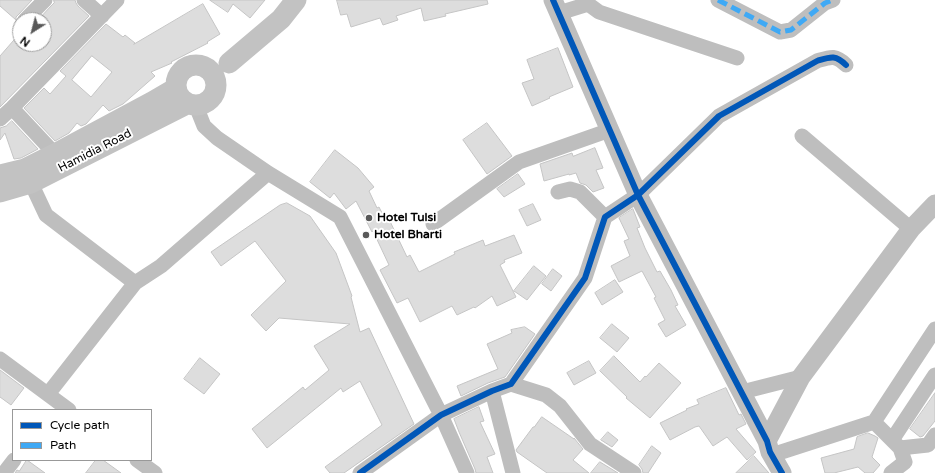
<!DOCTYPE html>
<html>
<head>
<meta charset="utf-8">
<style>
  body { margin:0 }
  #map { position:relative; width:935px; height:473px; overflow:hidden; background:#fff; font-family:"Varela Round",sans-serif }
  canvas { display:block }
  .legend { position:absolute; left:12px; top:409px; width:140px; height:52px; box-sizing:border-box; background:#fff; border:1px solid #999; margin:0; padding:5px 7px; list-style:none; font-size:12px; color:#000 }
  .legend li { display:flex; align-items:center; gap:8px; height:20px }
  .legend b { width:20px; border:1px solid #999 }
  .north { position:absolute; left:12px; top:12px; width:40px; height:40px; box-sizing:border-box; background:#fff; border:1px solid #999; border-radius:50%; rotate:216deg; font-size:11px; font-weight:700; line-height:16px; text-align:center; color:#000 }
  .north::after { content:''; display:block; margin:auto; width:14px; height:18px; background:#595959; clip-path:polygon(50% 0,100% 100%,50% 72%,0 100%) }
</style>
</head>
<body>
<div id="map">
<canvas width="935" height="473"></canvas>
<ul class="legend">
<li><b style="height:5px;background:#0057b8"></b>Cycle path</li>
<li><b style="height:5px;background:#3fa9f5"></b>Path</li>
</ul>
<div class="north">N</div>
</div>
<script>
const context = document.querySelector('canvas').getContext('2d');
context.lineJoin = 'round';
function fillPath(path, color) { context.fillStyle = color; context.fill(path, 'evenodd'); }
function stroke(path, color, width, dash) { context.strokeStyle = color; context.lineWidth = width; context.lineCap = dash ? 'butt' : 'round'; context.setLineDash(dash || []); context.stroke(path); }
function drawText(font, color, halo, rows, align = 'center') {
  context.font = font + ' "Varela Round",sans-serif'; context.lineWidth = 4; context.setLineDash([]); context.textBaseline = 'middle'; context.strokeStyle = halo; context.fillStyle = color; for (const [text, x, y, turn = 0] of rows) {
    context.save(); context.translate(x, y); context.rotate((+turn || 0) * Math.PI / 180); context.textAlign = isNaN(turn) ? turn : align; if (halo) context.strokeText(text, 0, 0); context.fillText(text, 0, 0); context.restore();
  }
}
const building = new Path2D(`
  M0 0H32L19 14 16 17V20L0 6Z
  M54 0H75L76 3 78 6 89 16 0 107V56L20 33V44H44V20H38L51 6 54 3Z
  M210 0H265L250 18 233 4 228 12Z
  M337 0H487L488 4 445 14 446 16 424 21 421 8 396 16 398 20 383 25 380 18 351 27 347 14 341 15Z
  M203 4 220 34 207 42 208 43 171 62 172 63 151 72 155 76 123 104 109 111 103 105 86 124 81 126 77 123 69 133 55 141 24 108 44 88 50 94 66 76 60 71 106 24 123 37 125 35 135 43 134 44ZM92 56 112 72 91 97 72 80Z
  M558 48 573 87 549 97 550 98 532 106 522 83 534 79 527 60Z
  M12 121 38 149 21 158 14 159 5 133 0 140V128L6 126Z
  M487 123 512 156 487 174 463 140Z
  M595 148 603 168 596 170 604 188 593 192 586 185 580 183 576 173 569 175V174L544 181 540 164 572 153 573 156Z
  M335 150 358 168 374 187 369 191 377 208 379 207 384 217 387 215 407 257 410 255 419 272 455 254 454 252 483 240 485 246 514 235 522 253 504 260 505 262 500 265 516 297 497 306 492 296 475 308 474 307 457 315 452 306 420 322 408 298 397 303 380 270 389 265 373 231 372 232 356 201 346 209 334 193 330 198 310 182Z
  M518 174 525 184 504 197 497 189Z
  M287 203 310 216 336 253 352 296 351 297 360 332 369 328 414 424 344 473H330L325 467 382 425 360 381 343 392 341 388 267 448 252 429 303 387 305 390 329 370 314 346 350 324 279 318 266 331 251 315 286 281 255 241 221 266 211 252 280 205Z
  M533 204 541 220 527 226 519 210Z
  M633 209 640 227 637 228 645 248 657 272 660 271 671 290 678 305 675 306 686 325 666 337 658 324 665 320 654 298 656 297 642 271 619 282 611 266 630 256 624 241 629 239 619 218Z
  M534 266 546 276 527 300 514 291Z
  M553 269 562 276 551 291 542 284Z
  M615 280 623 292 602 305 595 293Z
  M612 324 629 338 617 352 600 338Z
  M525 327 535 334 505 377 488 383 461 396 457 386 498 369 487 344 512 333 511 330Z
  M614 356 640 382 645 376 646 377 659 363 681 383 650 418 626 398 627 397 600 371Z
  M200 358 220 374 204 394 184 379Z
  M589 361 596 373 574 385 567 373Z
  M0 370 24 388 11 405 0 397Z
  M726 388 739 415 741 414 746 424 736 429 756 452 747 460 727 437 713 446 699 426 695 427 670 440 660 423 687 410 686 409 699 404 697 400Z
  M935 393V421L923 436 920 437 910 429Z
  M479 407 484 421 480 422 495 454 487 457 493 473H476L475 469 459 432 454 419Z
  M542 417 574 439V438L583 449 573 460 589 473H547L517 452 516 450 533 427H534Z
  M608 432 618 440 612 447 601 440Z
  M868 433 875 436 878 438 872 457 880 465 873 473H865L858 467 834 473H825L821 458 854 449 857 437Z
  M652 446 661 453 648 473H643L642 469 639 465Z
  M754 456 769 473H736Z
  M27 460 45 473H15L17 470 19 471Z
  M96 460H103L121 473H86Z
  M600 462 618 473H591Z`);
const minor = new Path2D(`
  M84 0 102 16
  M718 0 780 32 791 30 825 3 833 0
  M559 13 588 4 599 12 737 58
  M25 20 45 0
  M196 106 204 126 217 138 268 173 340 217 441 415 467 473
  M12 108 55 154
  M0 119 12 108 117 0
  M802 136 911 229
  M31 183 46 215 135 283
  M558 192 570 189 580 192 605 217
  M433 224 519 162 610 130
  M0 359 69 410
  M511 384 546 395 560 406 590 444 634 473
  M492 391 513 473
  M742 392 801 377
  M48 394 135 283 161 266 268 173
  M874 422 900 448 905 462 891 473
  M892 440 935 375
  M900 448 928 445 935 435
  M772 455 874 422 935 329
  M137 460 155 473
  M4 473 14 460
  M360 473 441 415 492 391 511 384 585 278 605 217 638 195 719 116 817 61C830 57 835 54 846 65`);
const tertiary = new Path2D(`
  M553 0 638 195 767 441 770 452 782 473
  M767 441 801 377 911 229 935 204`);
const secondary = new Path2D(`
  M229 63 281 19 296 0
  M176 85a20 20 0 1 1 40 0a20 20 0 1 1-40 0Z
  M0 175 25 169 55 154 152 102 176 88
  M0 192 31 183 187 104`);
const quiet = new Path2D(`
  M718 0 780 32 791 30 825 3 833 0`);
const cycleway = new Path2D(`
  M553 0 638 195 767 441 770 452 782 473
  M360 473 441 415 492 391 511 384 585 278 605 217 638 195 719 116 817 61C830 57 835 54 846 65`);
const markers = [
  [369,218,4,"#595959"],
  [366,235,4,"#595959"]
];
const streetNames = [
  ["Hamidia Road",95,151,-27]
];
const poiNames = [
  ["Hotel Tulsi",377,218],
  ["Hotel Bharti",374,235]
];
fillPath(building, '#ddd');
stroke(building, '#c5c5c5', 1);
stroke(minor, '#bebebe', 15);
stroke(tertiary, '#bebebe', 19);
stroke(secondary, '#c2c2c2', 21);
stroke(quiet, '#3fa9f5', 5, [10, 5]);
stroke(cycleway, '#0057b8', 6);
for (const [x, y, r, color] of markers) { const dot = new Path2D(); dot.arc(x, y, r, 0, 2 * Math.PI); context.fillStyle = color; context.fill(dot); stroke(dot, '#fff', 1.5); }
drawText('12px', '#000', '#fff', streetNames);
drawText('bold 12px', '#000', '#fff', poiNames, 'left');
</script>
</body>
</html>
